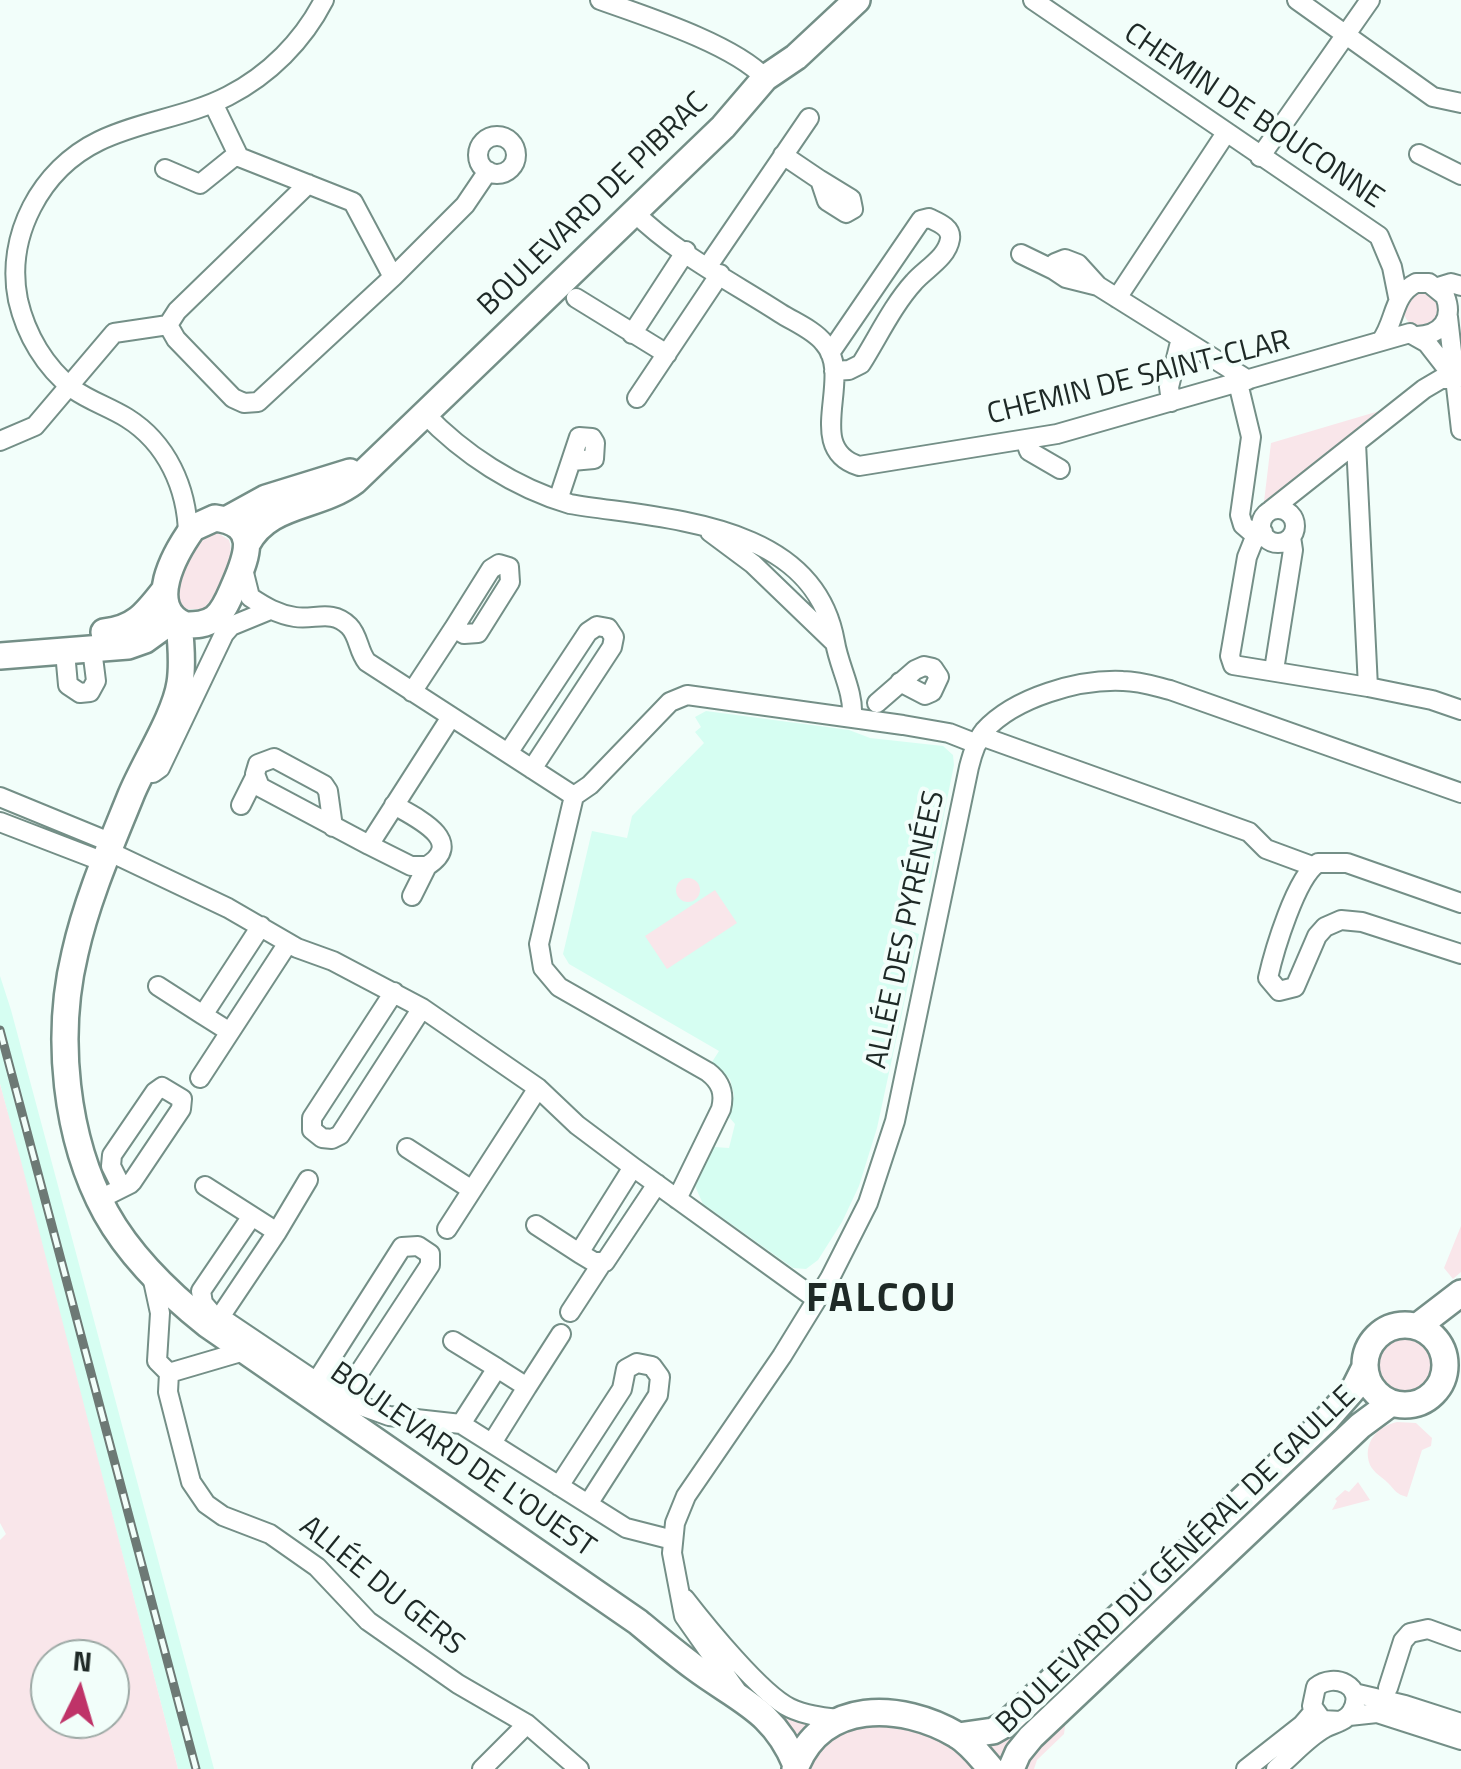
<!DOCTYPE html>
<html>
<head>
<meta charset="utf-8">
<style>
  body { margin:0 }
  #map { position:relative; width:1461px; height:1769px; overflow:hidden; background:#f2fefa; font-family:"Titillium Web",sans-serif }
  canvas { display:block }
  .north { position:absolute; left:30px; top:1639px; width:100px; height:100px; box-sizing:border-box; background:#f2fefa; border:2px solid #9da9a5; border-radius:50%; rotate:5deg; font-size:28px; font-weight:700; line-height:40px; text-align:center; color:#1e2926 }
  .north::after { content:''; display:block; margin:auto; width:35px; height:45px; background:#bf3368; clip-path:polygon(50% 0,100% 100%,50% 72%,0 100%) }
</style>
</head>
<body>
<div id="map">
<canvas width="1461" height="1769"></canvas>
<div class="north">N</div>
</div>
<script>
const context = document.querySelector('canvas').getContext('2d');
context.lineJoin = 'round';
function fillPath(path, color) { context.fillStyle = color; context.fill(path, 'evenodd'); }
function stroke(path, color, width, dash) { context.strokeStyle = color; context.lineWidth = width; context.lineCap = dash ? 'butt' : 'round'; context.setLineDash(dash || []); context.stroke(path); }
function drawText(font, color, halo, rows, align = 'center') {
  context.font = font + ' "Titillium Web",sans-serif'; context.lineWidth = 8; context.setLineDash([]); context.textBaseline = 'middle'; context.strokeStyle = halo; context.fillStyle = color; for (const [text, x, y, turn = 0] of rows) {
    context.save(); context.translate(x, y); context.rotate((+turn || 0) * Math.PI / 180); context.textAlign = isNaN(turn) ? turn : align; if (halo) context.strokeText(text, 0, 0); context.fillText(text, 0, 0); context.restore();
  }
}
const built = new Path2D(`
  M706 711 849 730 870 738 943 746 953 755 954 765 930 883 913 880 902 928 919 934 877 1128 859 1186 842 1222 818 1260 806 1269 793 1268 703 1204 695 1186 714 1147 729 1148 735 1124 729 1117 734 1095 730 1079 712 1062 719 1051 569 964 563 954 592 831 627 838 632 816 704 743 695 732 701 727 695 717Z
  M0 976 11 1010 214 1769H178L0 1084Z`);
const green = new Path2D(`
  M1423 289 1442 303 1435 326C1419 329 1408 329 1403 311L1408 295Z
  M1386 409 1264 502 1271 443Z
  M216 532 229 540C236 559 217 596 203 609H186L179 603 177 586 201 538Z
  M676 890a12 12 0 1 1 24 0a12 12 0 1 1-24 0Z
  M715 890 737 923 667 969 645 936Z
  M0 1084 21 1161 178 1769H0V1540L6 1534 0 1523ZM110 1659V1719H50V1659Z
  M1461 1226V1272L1453 1279 1444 1268Z
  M1377 1366a27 27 0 1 1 54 0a27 27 0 1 1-54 0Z
  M1397 1422 1416 1423 1432 1438 1431 1446 1422 1450 1407 1497C1396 1494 1396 1491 1388 1483 1382 1477 1374 1473 1370 1465 1362 1444 1377 1426 1397 1422Z
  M1358 1482 1370 1500 1332 1510 1337 1501 1335 1499 1345 1490 1349 1492Z
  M1244 1510 1251 1518 1097 1664 1090 1657Z
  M710 1641 810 1723 795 1743 750 1695Z
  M1071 1674 1079 1681 1000 1760 985 1745Z
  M1066 1719 1064 1734 1037 1760 1034 1769H1020L1025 1758Z
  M879 1722C918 1731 951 1739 978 1769H806C826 1733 840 1728 879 1722Z`);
const street = new Path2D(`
  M600 0C645 16 733 44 765 78
  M1033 0 1379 236 1392 267 1398 297
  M1297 0 1433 97 1461 103
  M478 155a19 19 0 1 1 38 0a19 19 0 1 1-38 0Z
  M1419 154 1461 175
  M783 155 820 180 827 201 846 213 853 209 851 199 820 180
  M1260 157 1370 0
  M165 169 200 184 236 155
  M634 212C675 253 732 282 780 313 794 322 814 330 824 343 855 377 802 448 859 466L1057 434 1410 333
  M1021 254 1054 270
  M708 266 809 118
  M393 277 465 205 488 171
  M1098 286 1066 278 1054 270 1055 263 1065 259 1078 264 1098 286 1181 338
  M1438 287 1451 283 1461 286
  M576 298 667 354
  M1117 298 1226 133
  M1448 317 1461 430
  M168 325 177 311 308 184
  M632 334 686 251
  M1411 334 1427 343 1455 379
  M1381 341C1396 321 1392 295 1416 283H1429L1445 296C1454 319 1441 335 1417 336
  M830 353 921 220 929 218C937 222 952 227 950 239 947 258 925 269 914 282 893 305 878 337 861 364L849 370 834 371
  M1238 383 1251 437 1240 515 1243 525 1257 537
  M637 398 720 274
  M1171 402 1169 387 1181 338 1248 380
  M424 413C463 454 515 488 570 504 665 520 814 521 835 642 839 667 854 691 852 717
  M1025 440 1029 451 1060 469
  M0 441 35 426 114 333 168 325 176 339 233 398 244 403 258 402 393 277 353 202 239 157 213 103
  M1356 443 1368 687
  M558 500 579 437 592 438 595 443 594 459 572 461
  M1261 526a17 17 0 1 1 34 0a17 17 0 1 1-34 0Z
  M1271 510 1424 389 1441 379H1456
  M710 532 753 564 835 643
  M1263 532 1253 542 1247 557 1230 656 1233 665 1368 687 1432 700 1461 710
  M188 534C187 488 167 443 127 418 109 407 90 401 73 389 45 367 26 335 18 300 5 236 41 169 99 141 140 121 187 117 228 96 269 75 303 41 324 0
  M243 569 250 597C265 607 277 614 295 617 315 620 332 609 349 626 359 636 358 651 367 662L574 796
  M66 663 68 685 80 693 90 692 96 681 92 649
  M1274 670 1293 550 1291 537
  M412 692 454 628 464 634 478 633 510 582 509 567 499 564 491 569 454 628
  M877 703 915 670 924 666 933 668 939 677 932 692 925 695 900 682
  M981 736 1249 832 1266 849 1312 866
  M508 753 588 632 597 626 608 628 614 637 612 647 532 769
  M140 773H153L160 768 224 634 231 626 270 610
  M0 797 112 843
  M241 805 255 777
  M0 822 104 862
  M333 827 328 791 324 785 274 758 258 764 255 774 260 787 369 845 451 717
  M369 845 411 866H427C467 841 415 817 394 805
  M108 851 228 908 297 948 333 961 422 1008 538 1088 577 1125 633 1167 816 1299
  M412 896 427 866
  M1461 903 1347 863H1318C1296 877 1274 951 1268 978L1279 991 1295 987 1317 936 1325 927 1341 920 1362 922 1461 954
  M261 926 203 1015 230 1032 288 943
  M158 986 203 1015
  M394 992 312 1118V1130L322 1138 332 1139 340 1135 422 1008
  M200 1078 230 1032
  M407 1148 472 1190
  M633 1167 579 1253 594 1262H605L657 1184
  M205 1186 252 1216
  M100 1199 130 1184 132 1182 181 1109 182 1099 162 1087 155 1092 112 1155 111 1166 122 1188
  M677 1199 721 1109C725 1093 721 1082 708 1072L559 987 543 968 539 944 574 796 590 785 670 702 687 695 903 725 949 733 977 744
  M536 1225 579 1253
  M447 1229 538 1088
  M277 1232 308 1180
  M152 1276 160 1313 157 1361 169 1373 168 1392 191 1482 206 1504 223 1516 270 1534 317 1567 368 1621 458 1684 527 1724 579 1769
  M570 1312 602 1263
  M215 1317 203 1303 201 1291 252 1216 277 1232 220 1317
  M208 1325 215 1317H220L342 1399 389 1416 461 1424 626 1528 673 1540
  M453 1341 497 1368
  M169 1373 244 1351
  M316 1382 402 1247 418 1246 430 1254V1265L342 1399
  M527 1387 561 1334
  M461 1424 497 1368 527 1387 492 1443
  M559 1486 622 1389 626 1369 637 1363 652 1366 660 1377 658 1395 588 1504
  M685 1599C706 1626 761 1694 790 1708 805 1715 821 1717 837 1719
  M1388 1688 1403 1641 1410 1633 1428 1629 1461 1641
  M736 1690 684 1616 672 1553 675 1523 686 1496 782 1356 830 1278 868 1203 895 1121 969 767C972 755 976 741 984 731 1015 697 1079 679 1123 681 1139 681 1154 686 1170 690L1461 793
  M1354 1693 1405 1705 1461 1723
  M1349 1716 1377 1713 1461 1740
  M482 1769 527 1724
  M1246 1769 1302 1725 1314 1711
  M1276 1769C1292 1756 1308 1737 1325 1728 1335 1723 1347 1721 1352 1711 1366 1686 1334 1672 1316 1687L1312 1706 1322 1720 1341 1721`);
const secondary = new Path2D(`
  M215 518C259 524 248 554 235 584 230 595 225 610 215 618 206 625 195 625 185 625 144 607 175 553 193 528Z
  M226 520 266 498 350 472
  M247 544C269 502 318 509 355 481L723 127 765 78 796 57 857 0
  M179 623C181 642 183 664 180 683 175 716 144 763 131 795 110 847 87 899 75 953 55 1036 65 1138 106 1213 131 1258 169 1294 208 1325L638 1622C656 1637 675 1653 694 1667 738 1700 774 1710 796 1765
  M104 632C134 629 145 615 163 592
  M0 656 128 646 145 640 174 619
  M1365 1365a40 40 0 1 1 80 0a40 40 0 1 1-80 0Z
  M1418 1326 1461 1293
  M958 1736 993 1731 1007 1723 1326 1420 1355 1387 1364 1369
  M795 1769C821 1699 901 1702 957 1735 971 1744 981 1757 991 1769
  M1011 1769 1018 1753 1031 1737 1360 1426 1391 1403`);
const rail = new Path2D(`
  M0 1030 196 1769`);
const streetNames = [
  ["CHEMIN DE BOUCONNE",1253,117,34],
  ["BOULEVARD DE PIBRAC",594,205,-44],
  ["CHEMIN DE SAINT-CLAR",1139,379,-14],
  ["ALLÉE DES PYRÉNÉES",907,930,-78],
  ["BOULEVARD DE L'OUEST",462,1461,35],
  ["BOULEVARD DU GÉNÉRAL DE GAULLE",1177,1561,-44],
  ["ALLÉE DU GERS",381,1587,39]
];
const districtNames = [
  ["FALCOU",882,1301]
];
fillPath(built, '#d6fef2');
fillPath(green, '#f9e6ea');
stroke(street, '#748f87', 22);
stroke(secondary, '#748f87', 30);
stroke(street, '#fff', 18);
stroke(secondary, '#fff', 25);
stroke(rail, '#6d7975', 9);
stroke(rail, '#f2fefa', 5, [15]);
drawText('30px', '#1e2926', '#f2fefa', streetNames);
context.letterSpacing = '2.5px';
drawText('bold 40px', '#1e2926', '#f2fefa', districtNames);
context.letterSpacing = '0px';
</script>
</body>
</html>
